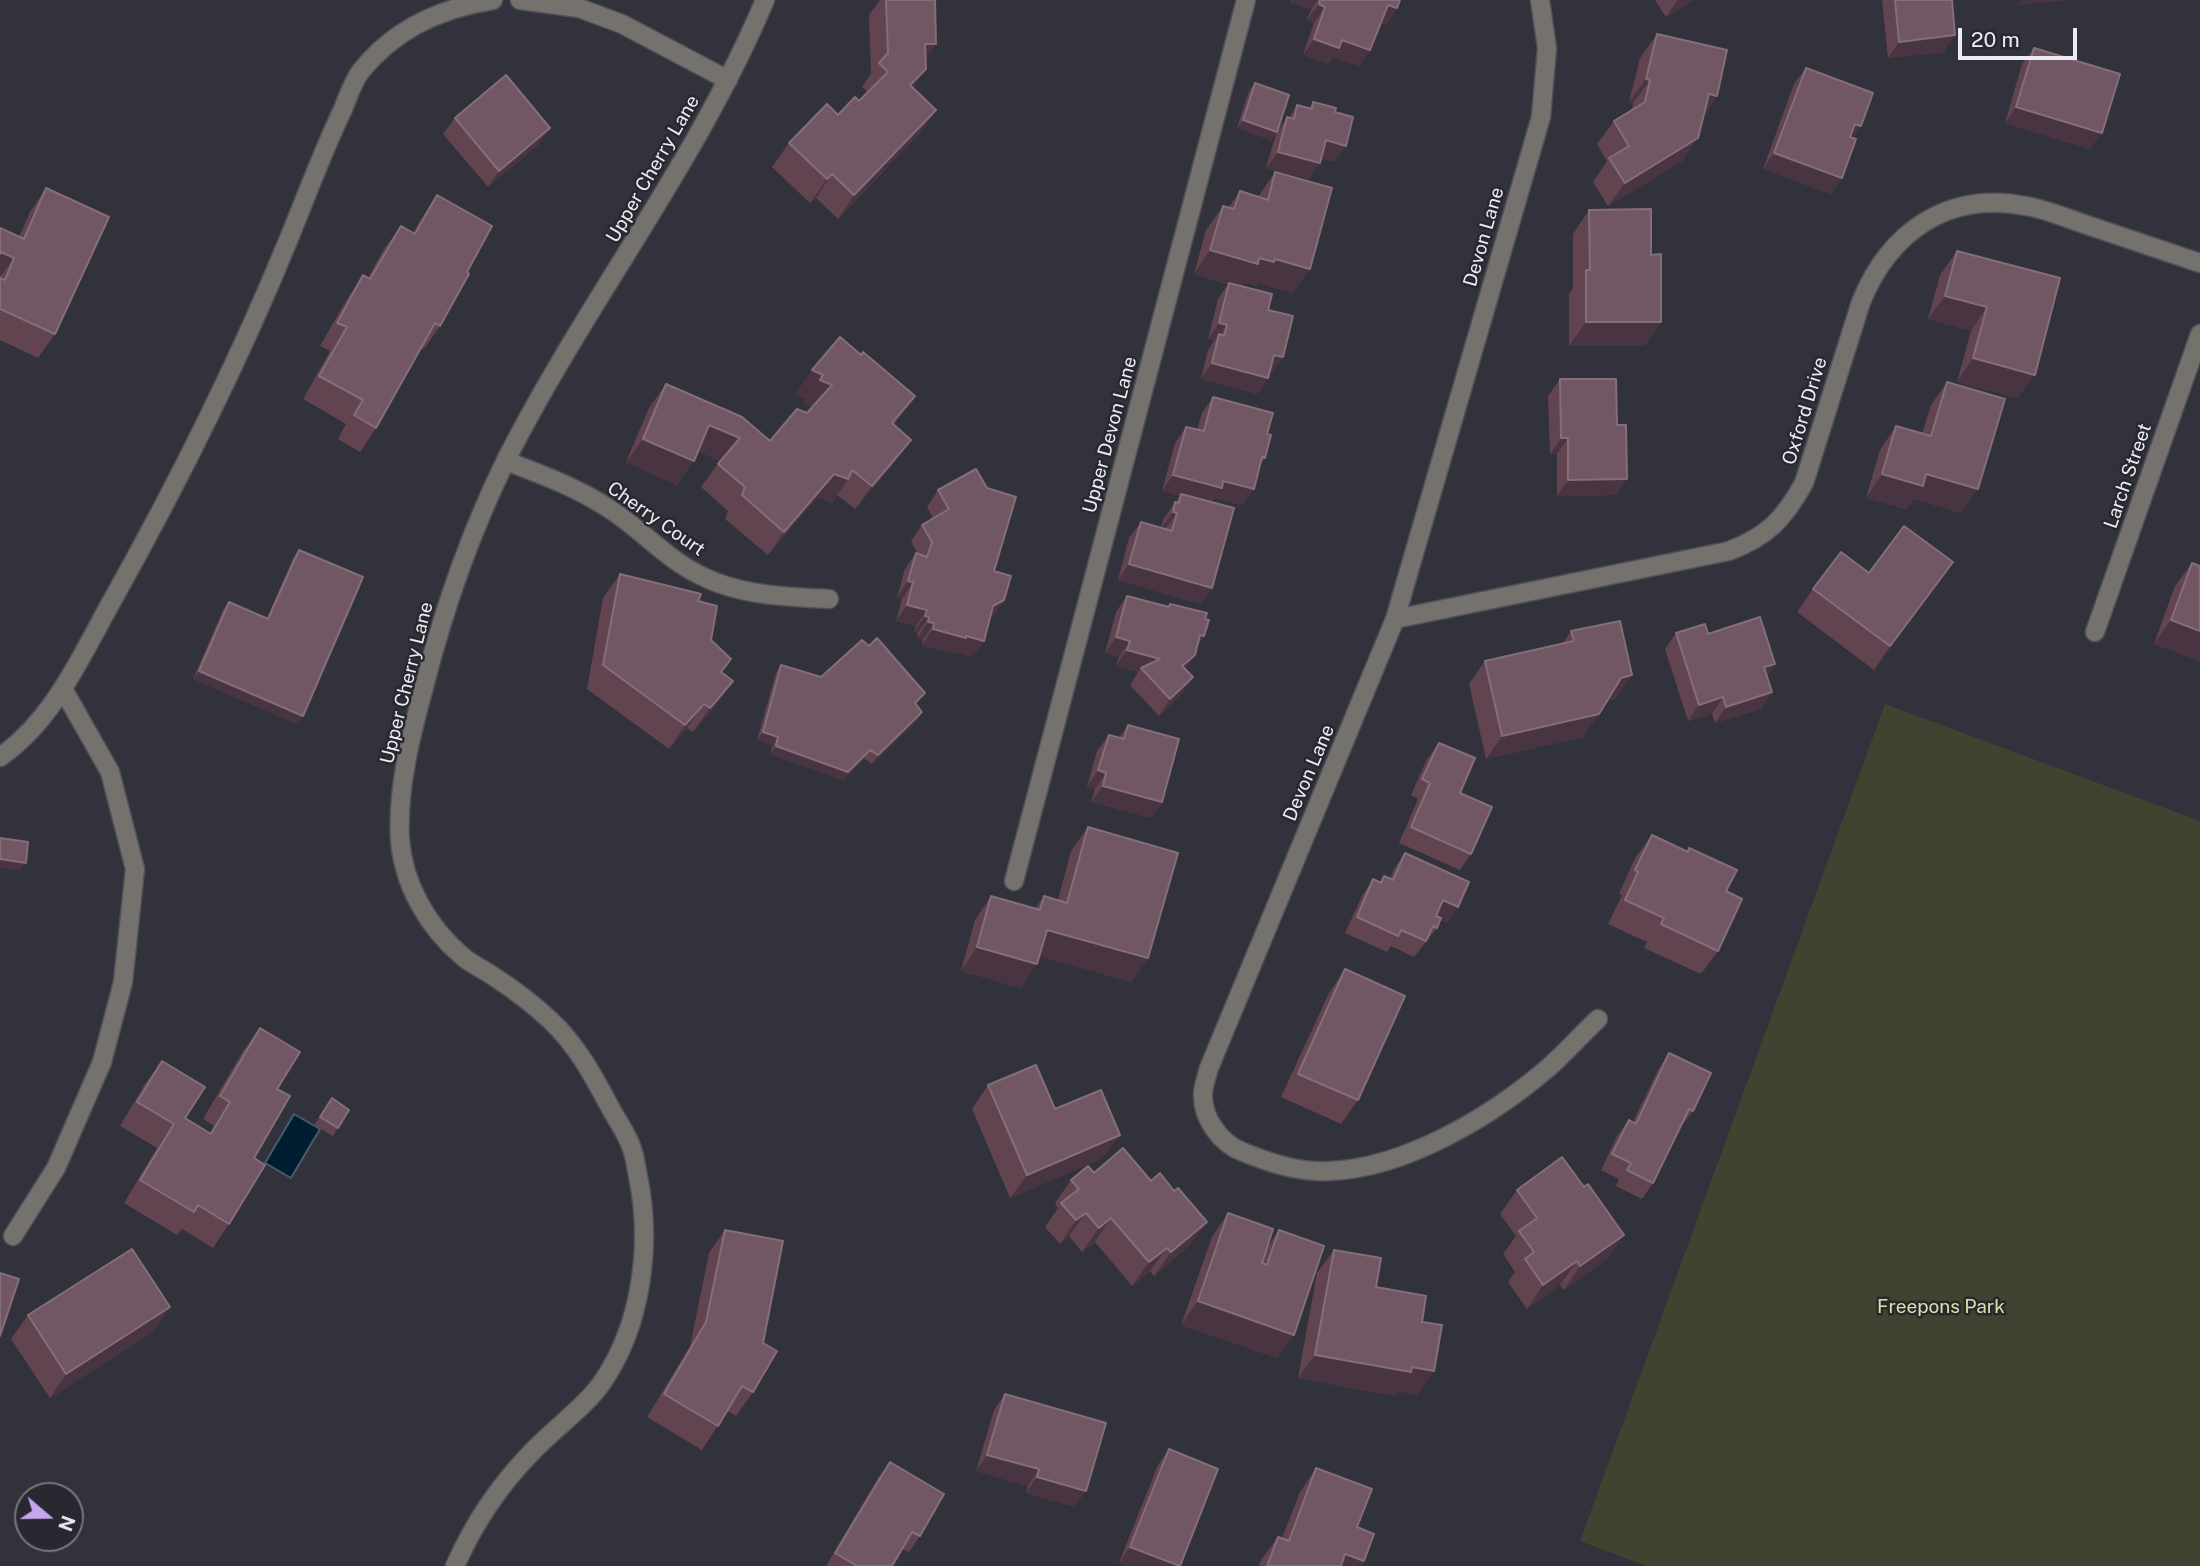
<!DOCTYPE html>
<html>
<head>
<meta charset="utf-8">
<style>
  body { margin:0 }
  #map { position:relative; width:2200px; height:1566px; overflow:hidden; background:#31323b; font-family:"Public Sans",sans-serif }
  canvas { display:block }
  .north { position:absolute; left:14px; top:1482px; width:70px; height:70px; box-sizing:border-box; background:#272830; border:2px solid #76777e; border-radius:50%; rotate:110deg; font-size:19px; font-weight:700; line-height:28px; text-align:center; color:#ecedf3 }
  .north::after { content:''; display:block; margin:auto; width:24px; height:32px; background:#c7a6f0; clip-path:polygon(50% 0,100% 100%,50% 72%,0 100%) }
  .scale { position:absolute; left:1958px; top:28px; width:119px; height:32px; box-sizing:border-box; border:4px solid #ecedf3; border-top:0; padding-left:9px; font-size:21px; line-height:24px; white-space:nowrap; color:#ecedf3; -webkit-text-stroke:5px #272830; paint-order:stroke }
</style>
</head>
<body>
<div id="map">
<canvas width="2200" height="1566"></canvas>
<div class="north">N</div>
<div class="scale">20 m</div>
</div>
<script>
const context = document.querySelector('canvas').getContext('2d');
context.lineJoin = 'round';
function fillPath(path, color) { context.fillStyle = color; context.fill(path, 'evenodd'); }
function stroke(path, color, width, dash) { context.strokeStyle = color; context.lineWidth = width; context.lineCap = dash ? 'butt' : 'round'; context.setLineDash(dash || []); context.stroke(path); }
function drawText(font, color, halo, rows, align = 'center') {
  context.font = font + ' "Public Sans",sans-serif'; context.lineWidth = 5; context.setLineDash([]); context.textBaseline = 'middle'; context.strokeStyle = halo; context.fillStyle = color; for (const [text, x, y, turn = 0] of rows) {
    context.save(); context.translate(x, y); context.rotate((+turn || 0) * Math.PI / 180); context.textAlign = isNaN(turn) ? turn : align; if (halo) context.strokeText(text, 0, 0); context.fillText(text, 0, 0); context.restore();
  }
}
const green = new Path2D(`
  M1885 704 2200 821V1566H1646L1580 1541Z`);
const water = new Path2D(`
  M294 1114 320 1129 291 1178 265 1163Z`);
const minor = new Path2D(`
  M520 0 579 8 622 24 728 80
  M1540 0 1547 48 1541 117 1395 619 1209 1068C1207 1076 1203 1086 1203 1094 1202 1118 1221 1144 1243 1152 1270 1163 1300 1173 1330 1171 1406 1168 1492 1116 1548 1068 1565 1053 1581 1035 1598 1019
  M506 461C548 477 589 492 625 520 658 545 677 568 718 583 753 596 792 597 829 599
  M1395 619 1729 551C1768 536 1784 519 1804 483L1861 302C1890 231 1948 191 2026 206 2049 210 2071 220 2093 227 2129 239 2164 251 2200 263
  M2095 632 2200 334
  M0 757C54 720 82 654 113 599 179 481 239 361 290 236 307 194 323 151 343 109 348 97 353 81 361 71 395 28 441 8 493 0
  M1014 881 1246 0
  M13 1236 56 1168 102 1062 123 982 135 869 110 772 63 689
  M455 1566C474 1523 498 1487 530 1454 550 1432 585 1407 601 1384 642 1326 652 1244 638 1176 636 1167 635 1157 632 1149 628 1135 618 1122 611 1109 594 1077 577 1045 550 1020 532 1003 513 989 493 976 483 969 471 964 462 956 428 927 403 884 400 839 397 789 411 735 424 687 444 608 471 531 507 458 587 301 697 162 765 0`);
const wall = new Path2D(`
  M880 0H935L936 44 925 59 926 69 913 87 936 110 920 133 838 219 816 198 810 203 772 167 789 143 838 115 859 101 868 92 862 87 871 74 869 15Z
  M1291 0H1400L1397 8 1386 25 1381 23 1370 50 1359 66 1333 57 1328 64 1303 55 1314 23 1307 20 1311 10 1290 2Z
  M1655 0H1693L1666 17Z
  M1882 0H1952L1944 52 1888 58Z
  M1657 34 1717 96 1704 115 1682 161 1608 206 1593 182 1607 161 1597 144 1614 121 1632 110 1633 103 1629 102 1640 58Z
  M2034 48 2090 149 2005 123 2022 64Z
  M1806 68 1861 126 1853 138 1842 178 1831 194 1763 169 1794 84Z
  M1255 83 1277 132 1271 140 1237 128 1249 91Z
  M1313 102 1335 112 1334 162 1321 158 1309 179 1266 168 1276 134 1287 117 1289 118 1297 105 1309 108Z
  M455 118 539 144 488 187 443 134Z
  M1275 172 1293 293 1259 283 1257 286 1245 282 1242 286 1268 310 1283 357 1271 373H1270L1268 378 1257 394 1201 379 1208 350 1214 341 1208 339 1218 299 1228 284 1194 274 1206 230 1223 206 1228 208 1240 191 1258 197Z
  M46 188 55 334 38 358 0 340V228L19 237 30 212Z
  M437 195 467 272 440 326 424 349 421 348 376 428 360 452 338 439 346 424 303 399 330 351 320 346 347 299 363 275 368 278 384 249 401 226 413 233 421 219Z
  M1589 210 1651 255 1661 322 1645 346H1569V294L1573 288V234Z
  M1957 251 2060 278 2018 398 1957 382 1971 331 1928 319 1940 275Z
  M861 355 915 396 894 425V463L855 509 837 495 832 503 818 497 768 555 725 519 728 511 701 487 720 461 698 451 677 485 626 462 649 408 666 384 770 441 807 413 813 407 803 403 806 399 795 394Z
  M1560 379 1616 495 1557 496V454H1550L1548 396Z
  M1947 382 1961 513 1914 499 1906 509 1866 498 1880 450 1896 426 1922 434 1931 405Z
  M1213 397 1267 434 1265 458 1260 465 1254 489 1242 505 1214 498 1212 502V588L1200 604 1118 580 1129 538 1141 522 1161 528 1164 518 1180 496 1162 491 1175 443 1186 427 1197 430 1202 413Z
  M938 490 994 571 1004 600 993 616 990 617 984 641 972 657 956 652 955 654 922 645 923 640 917 638 918 633 914 632 916 626 896 621 902 599 897 597 905 569 916 553 918 554 911 541 922 525 933 518 927 507Z
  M299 550 303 716 297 724 193 679 223 610 229 602 267 618 293 558Z
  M2192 563 2200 566V661L2154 644 2175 586Z
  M1869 573 1936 586 1874 670 1797 612 1813 589Z
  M620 574 698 601 722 672 733 681 716 705 693 732 687 728 669 749 587 689 603 598Z
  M1127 596 1167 607 1170 604 1205 619 1204 636 1197 647 1195 655 1185 669 1193 677 1182 693 1159 716 1130 685 1138 672 1116 666 1119 657 1105 653 1116 612Z
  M1571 631 1615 699 1607 701 1583 737 1486 759 1469 684 1485 661 1563 643Z
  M1676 633 1708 634 1775 664 1767 675 1772 692 1761 709 1715 723 1712 714 1688 721 1665 649Z
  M781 665 821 677 919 701 916 704 922 712 917 721 872 764 864 758 843 780 770 754 773 745 757 740 776 673Z
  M1128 725 1162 802 1151 818 1091 802 1095 789 1087 787 1097 751 1109 735 1119 738Z
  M1439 743 1471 854 1460 870 1399 843 1418 799 1411 795 1427 759Z
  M1088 827 1148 958 1131 982 1040 956 1021 988 961 971 975 920 991 896 1035 909 1044 896 1058 900 1071 851Z
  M1652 835 1687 851 1689 848 1726 891 1718 951 1701 974 1644 948 1647 942 1608 924 1622 895 1619 894 1635 858Z
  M1405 853 1447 923 1440 920 1437 928 1414 957 1391 946 1387 952 1345 933 1362 896 1373 879 1380 883 1384 876 1390 879 1394 869Z
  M1345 969 1358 1100 1341 1124 1281 1097 1329 993Z
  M260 1028 277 1089 229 1224 213 1248 182 1229 177 1235 124 1203 157 1148 120 1126 145 1084 162 1061 185 1118 209 1133 214 1126 203 1119 243 1051Z
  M1669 1053 1693 1111 1681 1127 1680 1126 1653 1183 1642 1199 1616 1186 1619 1179 1601 1170 1617 1136 1629 1120 1633 1122 1658 1070Z
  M988 1085 1103 1158 1010 1198 972 1109Z
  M332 1098 338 1128 333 1136 314 1125Z
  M1071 1180 1190 1245 1154 1276 1150 1271 1132 1286 1095 1242 1082 1252 1069 1236 1060 1244 1045 1227 1058 1208 1055 1203Z
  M1584 1187 1624 1235 1607 1259 1564 1290 1560 1285 1527 1309 1508 1282 1515 1272 1503 1254 1516 1236 1500 1214 1517 1190Z
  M1228 1213 1267 1248 1279 1230 1294 1335 1277 1358 1181 1325 1212 1237Z
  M725 1230 753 1392 736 1416 727 1411 702 1450 647 1417 690 1346 709 1253Z
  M1334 1250 1376 1287 1422 1322 1417 1395 1398 1391 1395 1396 1298 1378 1317 1273Z
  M28 1315 154 1331 50 1398 11 1339Z
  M1005 1394 1075 1507 1026 1493 1028 1486 976 1471 994 1410Z
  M1169 1449 1180 1566H1127L1119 1563 1158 1465Z
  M890 1462 920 1536 909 1552 902 1549 892 1566H826L878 1478Z
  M1316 1468 1357 1527 1364 1561 1360 1566H1259L1261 1560 1278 1537 1282 1538 1300 1492Z`);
const shadedWall = new Path2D(`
  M1292 0H1318L1311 10 1290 2Z
  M1678 0H1693L1666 17 1677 1Z
  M2021 0H2074L2017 5Z
  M1319 4 1325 7 1314 23 1307 20Z
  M1388 5 1397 8 1386 25 1376 21Z
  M1955 35 1944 52 1888 58 1899 42Z
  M1314 39 1342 40 1370 50 1359 66 1333 57 1328 64 1303 55Z
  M925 44H936L920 67Z
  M926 69 909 93 910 85Z
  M1646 79 1650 80 1633 103 1629 102Z
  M1709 94 1717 96 1700 119Z
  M2016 107 2102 133 2090 149 2005 123Z
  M936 110 920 133 838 219 854 195Z
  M1243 120 1277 132 1271 140 1237 128Z
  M1855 124 1861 126 1850 142 1843 140Z
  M550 128 539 144 488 187 499 171Z
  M1698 138 1682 161 1608 206 1625 183Z
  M1326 140 1346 146 1334 162 1315 156Z
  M1278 152 1320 163 1309 179 1266 168Z
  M1774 153 1842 178 1831 194 1763 169Z
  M832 174 816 198 810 203 827 179Z
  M1210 250 1259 258 1275 259 1310 269 1293 293 1259 283 1257 286 1245 282 1241 287 1194 274Z
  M1 252 14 258 0 277V253Z
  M1945 296 1987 307 1971 331 1928 319Z
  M1586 322H1661L1645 346H1569Z
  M1219 323 1227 325 1218 338 1219 334 1214 341 1208 339Z
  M1274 355 1283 357 1271 373 1263 371Z
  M1973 358 2035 375 2018 398 1957 382Z
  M1212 363 1268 378 1257 394 1201 379Z
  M812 370 823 375 832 385 815 408 803 403 806 399 795 394Z
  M915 396 898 419 875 446 892 423Z
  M709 425 740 438 723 462 692 449Z
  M1561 438H1568L1557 454H1550Z
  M643 439 694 461 677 485 626 462Z
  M911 440 894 463 855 509 872 486Z
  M834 474 848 479 832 503 818 497 768 555 784 532Z
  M1882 474H1926L1978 489 1961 513 1914 499 1906 509 1866 498Z
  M1173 475 1223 481 1254 489 1242 505 1214 498 1210 504 1181 494 1180 496 1162 491Z
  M1627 479 1616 495 1557 496 1568 480Z
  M1173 512 1177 513 1165 529 1161 528Z
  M1953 562 1936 586 1874 670 1890 646Z
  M1129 564 1212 588 1200 604 1118 580Z
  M908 581 913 582 902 599 897 597Z
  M1004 600 993 616 982 622 993 606Z
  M907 605 927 610 916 626 896 621Z
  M925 616 929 617 918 633 914 632Z
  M2171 620 2200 631V661L2154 644Z
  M928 622 934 623 923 640 917 638Z
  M933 629 966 636 984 641 972 657 956 652 955 654 922 645Z
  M1200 635 1204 636 1193 652Z
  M1116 637 1130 641 1119 657 1105 653Z
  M1127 650 1160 659 1141 668 1138 672 1116 666Z
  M1195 655 1183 671 1182 666Z
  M1775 664 1763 680 1764 667Z
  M199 671 303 716 297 724 193 679Z
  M1632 675 1615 699 1604 701 1621 678Z
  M1193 677 1182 693 1159 716 1170 699Z
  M733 681 716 705 693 732 710 708Z
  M1772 692 1761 709 1715 723 1726 707Z
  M1723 697 1712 714 1688 721 1699 705Z
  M704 704 687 728 669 749 685 725Z
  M922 712 917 721 872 764 878 755Z
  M1599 714 1583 737 1486 759 1502 736Z
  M763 732 778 737 773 745 757 740Z
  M776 746 870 750 864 758 843 780 770 754Z
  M1098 770 1106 773 1095 789 1087 787Z
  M1103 786 1162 802 1151 818 1091 802Z
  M0 859 26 863 20 871 0 868Z
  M1443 900 1458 907 1447 923 1431 916Z
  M1047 930 1148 958 1131 982 1030 954Z
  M977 947 1037 964 1021 988 961 971Z
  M1120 1135 1103 1158 1010 1198 1027 1175Z
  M1086 1213 1069 1236 1060 1244 1076 1220Z
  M1111 1218 1095 1242 1082 1252 1099 1228Z
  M1207 1222 1190 1245 1154 1276 1171 1252Z
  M1624 1235 1607 1259 1564 1290 1580 1266Z
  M1167 1248 1150 1271 1132 1286 1149 1262Z
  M1577 1261 1560 1285 1527 1309 1543 1285Z
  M1198 1301 1294 1335 1277 1358 1181 1325Z
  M170 1307 154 1331 50 1398 66 1374Z
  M1315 1355 1412 1367 1434 1371 1417 1395 1398 1391 1395 1396 1298 1378Z
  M987 1455 1039 1469 1028 1486 976 1471Z
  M1037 1477 1086 1491 1075 1507 1026 1493Z
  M1130 1547 1178 1566H1127L1119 1563Z
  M1345 1554 1364 1561 1360 1566H1337Z`);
const building = new Path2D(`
  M886 0H935L936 44H925L926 69 910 85 936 110 854 195 832 174 827 179 789 143 827 104 838 115 855 97 859 101 888 72 879 63 888 53Z
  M1320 0H1400L1397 8 1388 5 1370 50 1342 40 1339 48 1314 39 1325 7 1319 4Z
  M1895 0H1952L1955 35 1899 42Z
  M1657 34 1727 50 1717 96 1709 94 1698 138 1625 183 1609 158 1629 146 1614 121 1645 102 1650 80 1646 79Z
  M2034 48 2120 74 2102 133 2016 107Z
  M1806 68 1873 93 1861 126 1855 124 1850 137 1856 139 1842 178 1774 153Z
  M506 75 550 128 499 171 455 118Z
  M1255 83 1289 95 1277 132 1243 120Z
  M1313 102 1336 108 1335 112 1353 117 1346 146 1326 140 1320 163 1278 152 1287 117 1294 119 1297 105 1312 109Z
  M1275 172 1332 188 1310 269 1275 259 1274 262 1259 258 1258 264 1210 250 1223 206 1234 209 1240 191 1268 200Z
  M46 188 109 217 55 334 0 309V278L5 280 14 258 1 252 0 254V228L24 239Z
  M437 195 492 226 467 272 469 274 440 326 435 323 376 428 354 415 363 400 319 376 347 327 337 323 363 275 370 279 401 226 415 234Z
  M1651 209V255L1661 254V322H1586V270H1590L1589 210Z
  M1957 251 2060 278 2035 375 1973 358 1987 307 1945 296Z
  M1229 283 1272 294 1268 310 1293 316 1283 357 1274 355 1268 378 1212 363 1219 334 1224 336 1227 325 1219 323Z
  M840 337 861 355 863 352 915 396 892 423 911 440 872 486 852 470 848 479 834 474 784 532 742 495 745 487 718 464 740 438 709 425 694 461 643 439 666 384 742 417 770 441 797 409 807 413 832 385 820 380 823 375 812 370Z
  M1560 379H1616L1617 425H1626L1627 479 1568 480V438H1561Z
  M1947 382 2005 399 1978 489 1926 474 1923 486 1882 474 1896 426 1931 436Z
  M1213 397 1273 413 1267 434 1271 435 1265 458 1262 457 1254 489 1223 481 1222 488 1173 475 1186 427 1204 431Z
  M976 469 987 488 1016 497 994 571 1011 576 1004 600 993 606 984 641 966 636V638L933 629 934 623 928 622 929 617 925 616 927 610 907 605 913 582 908 581 916 553 927 557 932 542 922 525 949 509 938 490Z
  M1181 494 1234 508 1212 588 1129 564 1141 522 1172 531 1177 513 1173 512 1175 502 1179 503Z
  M1904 526 1953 562 1890 646 1813 589 1841 552 1869 573Z
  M299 550 363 577 303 716 199 671 229 602 268 619Z
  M2192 563 2200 566V631L2171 620Z
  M620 574 701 594 698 601 717 606 711 640 731 659 721 672 733 681 710 708 704 704 685 725 603 665Z
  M1127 596 1169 607 1170 604 1207 613 1205 619 1209 620 1204 636 1200 635 1195 655 1182 666 1193 677 1170 699 1141 668 1160 659 1127 650 1130 641 1116 637Z
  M1760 617 1775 664 1764 667 1772 692 1726 707 1723 697 1699 705 1676 633 1705 624 1708 634Z
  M1620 621 1632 675 1621 678 1599 714 1502 736 1485 661 1574 641 1571 631Z
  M877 638 925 693 915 703 922 712 878 755 870 750 848 772 776 746 778 737 763 732 781 665 821 677 862 640 869 646Z
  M1128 725 1179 739 1162 802 1103 786 1106 773 1098 770 1109 735 1124 739Z
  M1439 743 1475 758 1460 793 1492 807 1471 854 1411 827 1430 783 1422 779Z
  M1088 827 1178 853 1148 958 1047 930 1037 964 977 947 991 896 1040 910 1044 896 1067 903Z
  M1652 835 1688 852 1689 848 1737 870 1726 891 1742 899 1718 951 1661 924 1664 918 1625 900 1638 872 1635 870Z
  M0 838 28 842 26 863 0 859Z
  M1405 853 1469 882 1458 907 1443 900 1436 916 1441 918 1437 928 1433 926 1426 941 1401 930 1398 936 1357 917 1373 879 1381 883 1384 876 1393 880Z
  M1345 969 1405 996 1358 1100 1298 1074Z
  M260 1028 300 1052 277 1089 290 1096 254 1158 265 1165 229 1224 198 1205 194 1212 140 1180 174 1124 137 1102 162 1061 205 1087 185 1118 211 1134 230 1102 220 1096Z
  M1669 1053 1711 1073 1693 1111 1689 1109 1653 1183 1627 1170 1631 1163 1612 1154 1629 1120 1636 1124Z
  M1036 1065 1055 1109 1101 1090 1120 1135 1027 1175 988 1085Z
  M332 1098 349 1110 338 1128 320 1117Z
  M1123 1148 1151 1181 1160 1173 1174 1191 1178 1188 1207 1222 1171 1252 1167 1248 1149 1262 1111 1218 1099 1228 1086 1213 1076 1220 1061 1203 1079 1189 1071 1180 1088 1166 1094 1173Z
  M1562 1157 1584 1187 1588 1184 1624 1235 1580 1266 1577 1261 1543 1285 1525 1259 1534 1252 1519 1231 1537 1218 1517 1190Z
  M1228 1213 1273 1229 1262 1263 1267 1265 1279 1230 1324 1246 1294 1335 1198 1301Z
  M725 1230 783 1241 763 1343 777 1351 753 1392 742 1386 718 1426 664 1394 706 1322Z
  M132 1249 170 1307 66 1374 28 1315Z
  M1334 1250 1381 1258 1376 1287 1426 1296 1422 1322 1442 1325 1434 1371 1412 1367 1411 1372 1315 1355Z
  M0 1273 19 1279 0 1336Z
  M1005 1394 1106 1423 1086 1491 1037 1477 1039 1469 987 1455Z
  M1169 1449 1218 1469 1180 1566 1130 1547Z
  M890 1462 944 1494 920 1536 912 1532 892 1566H857L835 1553Z
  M1316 1468 1372 1489 1357 1527 1374 1534 1364 1561 1345 1554 1341 1566H1267L1278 1537 1289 1541Z`);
const streetNames = [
  ["Upper Cherry Lane",653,169,-60],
  ["Devon Lane",1484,237,-74],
  ["Oxford Drive",1805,411,-73],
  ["Upper Devon Lane",1110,435,-75],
  ["Larch Street",2128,476,-71],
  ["Cherry Court",656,519,35],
  ["Upper Cherry Lane",407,683,-76],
  ["Devon Lane",1309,773,-67]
];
const parkNames = [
  ["Freepons Park",1941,1307]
];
fillPath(green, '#414330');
fillPath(water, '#001e32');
stroke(water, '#475c6c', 2);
stroke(minor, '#4f5058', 21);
stroke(minor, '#75726e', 18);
fillPath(wall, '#624451');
fillPath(shadedWall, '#483541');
fillPath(building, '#715663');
stroke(building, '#846e79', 2);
drawText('19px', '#ecedf3', '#272830', streetNames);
drawText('19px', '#dae2a2', '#272830', parkNames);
</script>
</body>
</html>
